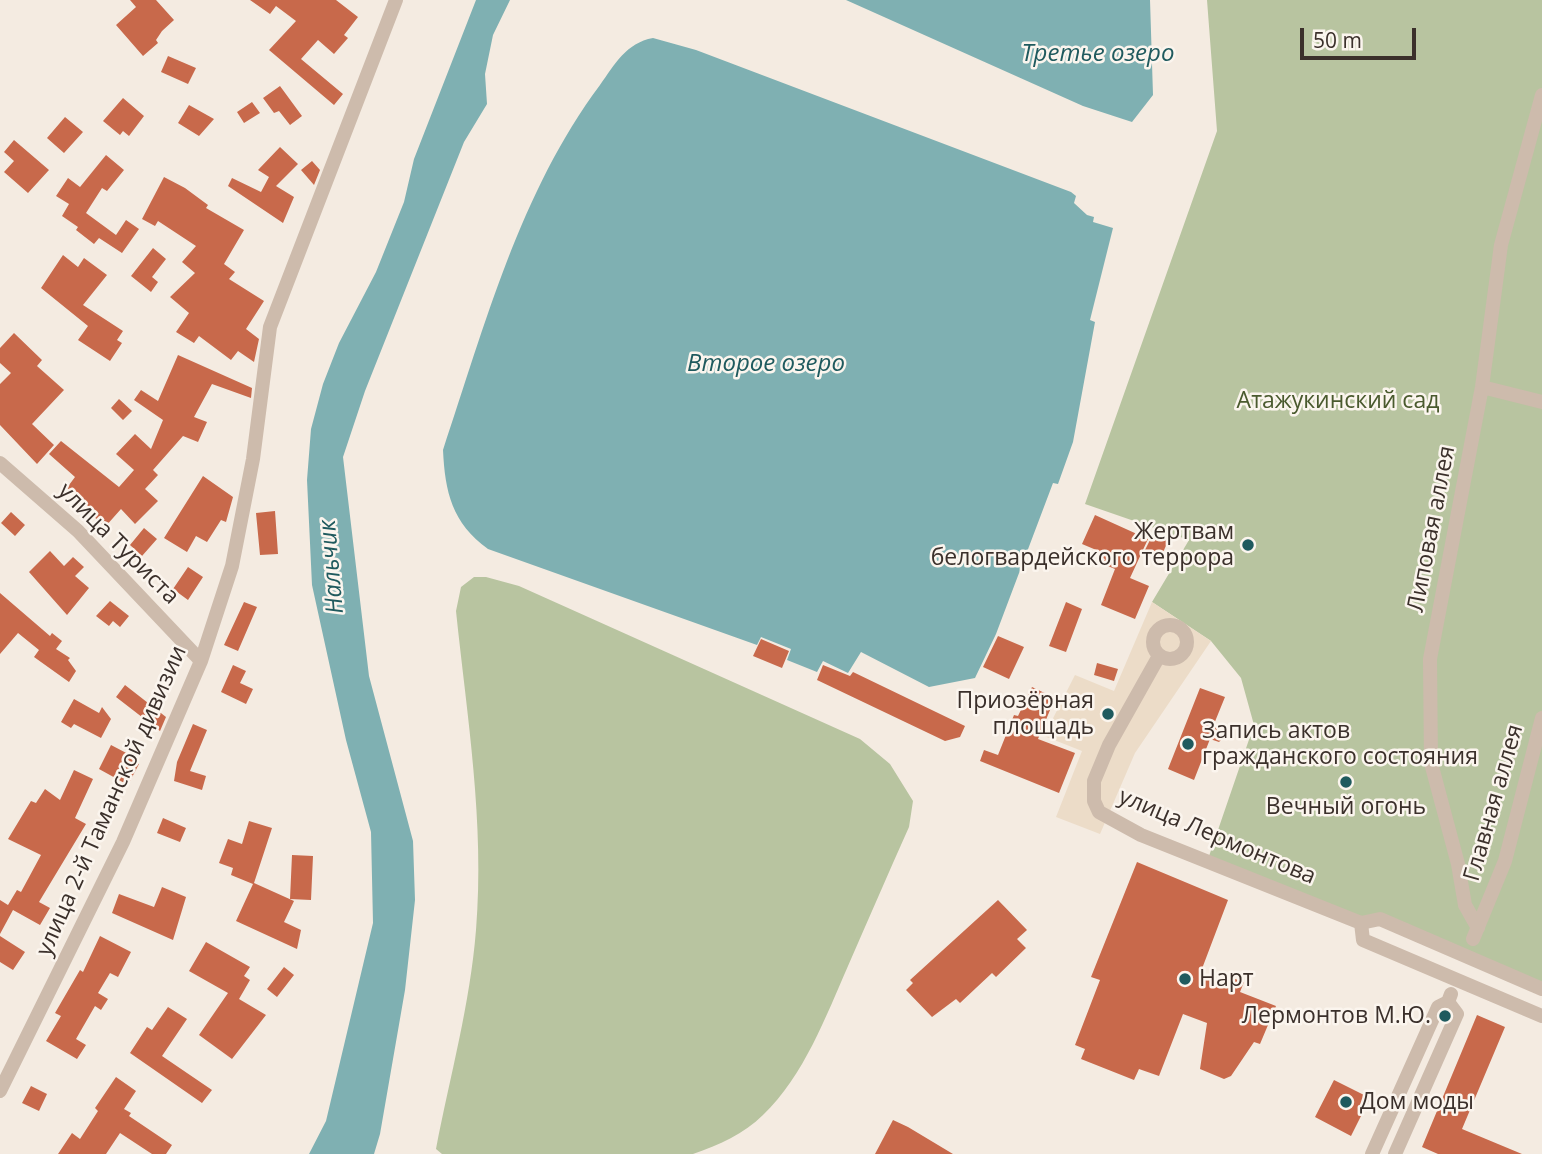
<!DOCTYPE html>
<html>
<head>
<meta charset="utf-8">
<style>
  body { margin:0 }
  #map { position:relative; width:1542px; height:1154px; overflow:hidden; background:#f4ebe1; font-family:"Open Sans",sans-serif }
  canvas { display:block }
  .scale { position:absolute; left:1300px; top:28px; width:116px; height:32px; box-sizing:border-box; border:4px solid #3b302b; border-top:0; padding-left:9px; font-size:21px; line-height:24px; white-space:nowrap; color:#3b302b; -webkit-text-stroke:5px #fbf5ee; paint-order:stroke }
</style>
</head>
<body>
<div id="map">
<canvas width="1542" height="1154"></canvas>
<div class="scale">50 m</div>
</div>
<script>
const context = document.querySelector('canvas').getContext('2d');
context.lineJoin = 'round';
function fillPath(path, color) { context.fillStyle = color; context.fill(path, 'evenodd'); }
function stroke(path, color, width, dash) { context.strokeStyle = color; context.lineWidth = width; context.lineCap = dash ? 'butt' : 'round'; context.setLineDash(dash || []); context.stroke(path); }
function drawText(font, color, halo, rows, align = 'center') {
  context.font = font + ' "Open Sans",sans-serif'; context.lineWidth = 5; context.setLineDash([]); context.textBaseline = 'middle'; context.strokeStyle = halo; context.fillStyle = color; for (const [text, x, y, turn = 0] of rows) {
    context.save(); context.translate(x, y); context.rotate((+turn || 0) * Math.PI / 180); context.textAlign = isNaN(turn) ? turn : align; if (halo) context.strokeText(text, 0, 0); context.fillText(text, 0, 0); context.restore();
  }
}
const green = new Path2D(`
  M1207 0H1542V989L1380 920 1361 923 1207 862 1254 725 1241 678 1211 641 1152 602 1189 540 1085 504 1217 131Z
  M474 577H486L519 586 860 739 890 764 913 801 909 827C888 874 868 920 848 966 826 1016 804 1076 763 1115 744 1134 719 1145 693 1154H442L436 1149C450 1076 470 1005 476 930 485 823 467 717 456 611L461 587Z`);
const plaza = new Path2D(`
  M1152 602 1211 641 1135 753 1100 834 1056 817 1082 751 1044 736 1075 675 1114 691Z`);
const water = new Path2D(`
  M476 0H510L493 35 485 74 487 104 464 142 365 391 343 457 369 676 413 841 415 900 405 990 380 1134 374 1154H309L326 1121 373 923 371 832 346 740 312 585 307 480 311 429 323 384 339 343 376 272 404 202 414 159Z
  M846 0H1150L1153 95 1132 122 1083 106Z
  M653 38 696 50 1071 192 1076 196 1074 203 1087 215 1094 217 1093 222 1113 228 1090 320 1095 322 1073 442 1058 484 1053 483 996 634 975 678 929 687 861 652 848 673 823 661 817 672 787 660 791 649 761 637 757 645 488 549C452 523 445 492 443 450 485 325 520 192 600 85 615 64 626 43 653 38Z`);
const building = new Path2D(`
  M130 0H156L174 20 162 31 156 40 158 43 143 56 116 25 136 7Z
  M250 0H336L358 17 344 35 348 38 334 54 318 40 301 59 343 94 334 105 269 50 296 21 276 6 270 14Z
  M168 56 196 68 188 84 161 72Z
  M280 86 302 116 290 125 279 111 274 113 263 98Z
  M123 98 144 116 129 136 123 131 120 135 103 121Z
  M252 102 260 113 244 123 237 112Z
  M189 105 214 119 199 136 178 123Z
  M65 117 83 132 64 153 47 138Z
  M14 140 49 170 28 193 4 172 14 161 4 152Z
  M280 147 298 164 276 186 294 197 283 223 228 186 232 178 261 192 269 177 258 170Z
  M106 155 124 170 107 191 102 188 86 213 116 235 126 220 139 229 122 253 99 238 94 244 76 230 78 227 62 216 69 204 56 196 68 178 80 187Z
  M312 161 320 170 314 185 301 170Z
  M164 177 185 188 208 205 206 208 244 230 224 264 235 272 229 279 264 301 246 329 259 339 254 362 238 351 231 360 199 336 194 343 176 332 189 313 170 297 195 273 182 262 196 246 158 221 155 226 142 219Z
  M153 248 166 259 152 277 158 282 151 292 131 276Z
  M63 255 78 267 84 258 107 275 83 305 123 331 117 340 122 343 110 361 78 340 88 326 41 288Z
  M14 333 42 360 37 366 64 390 32 424 54 445 37 464 0 425V384L11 373 0 363V348Z
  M178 355 252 388 251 398 212 384 194 417 207 422 198 442 183 436 153 470 158 475 145 489 158 501 135 524 121 509 105 527 89 512 92 509 66 489 75 477 49 454 61 441 119 487 134 470 116 454 135 434 151 449 163 420 134 400 141 390 158 401Z
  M119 399 132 411 123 420 111 408Z
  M203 476 233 497 226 522 221 520 207 542 196 536 187 552 164 538Z
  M275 511 278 554 260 555 256 513Z
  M11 512 25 525 15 536 1 523Z
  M1095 515 1148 539 1130 578 1149 586 1135 619 1101 605 1115 569 1103 564 1105 559 1099 556 1101 552 1082 544Z
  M144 528 157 539 142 556 130 545Z
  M1153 534 1168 541 1161 557 1145 550Z
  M50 551 64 566 73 557 84 567 75 576 89 588 67 615 29 572Z
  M188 567 203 577 188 600 173 589Z
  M0 593 50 636 52 633 62 641 56 649 70 658 68 660 76 671 69 682 34 657 39 650 18 633 0 654Z
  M110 601 129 616 120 627 113 621 109 626 96 616Z
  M244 602 257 607 238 651 224 645Z
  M1066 602 1082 609 1066 652 1049 646Z
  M998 636 1024 647 1009 679 983 667Z
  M761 639 789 651 782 668 753 656Z
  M1097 663 1118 669 1114 681 1094 675Z
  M233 665 246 671 240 683 253 689 246 704 221 692Z
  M823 665 850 676 853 672 965 726 960 737 945 741 817 680Z
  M125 685 166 717 160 731 116 697Z
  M1032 687 1055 698 1038 739 1075 753 1059 793 980 761 984 750 998 755 1014 715 1018 716Z
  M1200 688 1225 697 1214 724 1224 728 1227 734 1219 742 1210 739 1194 780 1168 769Z
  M74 699 99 713 102 707 111 719 101 738 74 724 71 728 61 722Z
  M193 724 207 730 190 771 206 776 202 790 174 781 177 762Z
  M111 745 134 757 132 760 139 764 128 785 99 769Z
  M74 770 93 779 75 818 86 824 39 902 50 908 40 925 13 910 0 934V900L8 905 17 890 21 892 41 855 8 839 31 801 36 803 45 789 60 800Z
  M163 818 186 828 180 842 157 833Z
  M249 821 272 828 254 883 294 901 284 922 301 930 297 949 236 921 253 884 231 875 233 868 219 863 228 839 242 844Z
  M292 855 313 856 311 900 290 899Z
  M1137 862 1228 900 1200 974 1226 985 1229 977 1244 982 1240 992 1276 1006 1260 1044 1254 1042 1231 1076 1224 1079 1200 1069 1207 1023 1183 1014 1159 1076 1139 1069 1134 1080 1081 1059 1085 1049 1075 1045 1100 980 1091 977Z
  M162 887 186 897 173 940 112 913 119 894 154 907Z
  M998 900 1027 930 1017 939 1026 948 996 977 992 973 960 1003 956 999 932 1017 906 990 913 983 910 980Z
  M0 936 25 952 13 970 0 962Z
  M100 936 131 952 118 977 110 973 98 993 108 999 101 1010 95 1006 76 1039 86 1045 77 1059 46 1041 61 1016 55 1013 80 970 83 972Z
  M206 942 250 967 244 976 250 980 239 999 266 1015 232 1059 199 1035 228 993 189 971Z
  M284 967 294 975 277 997 267 989Z
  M168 1007 187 1019 162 1056 212 1090 202 1103 130 1053 147 1027 152 1030Z
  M1477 1015 1505 1027 1462 1129 1522 1154H1438L1422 1147Z
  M116 1077 136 1091 124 1109 131 1113 129 1116 172 1145 166 1154H152L120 1133 106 1154H58L72 1133 80 1139 98 1111 95 1108Z
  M1334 1080 1370 1098 1351 1136 1315 1117Z
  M31 1086 47 1094 39 1111 22 1103Z
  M893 1120 908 1127 953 1154H875Z`);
const street = new Path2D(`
  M1482 387 1542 402
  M0 463 78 531 201 661
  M1153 642a17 17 0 1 1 34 0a17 17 0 1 1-34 0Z
  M1159 656 1109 745 1094 781V801L1099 812 1141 835 1361 923 1380 919 1542 989
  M1361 923 1363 940 1542 1016
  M1478 928 1465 905 1458 864 1431 763 1430 659 1482 387 1501 245 1542 95
  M1473 939 1505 861 1542 718
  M0 1091 123 842 201 661 232 566 253 459 270 327 396 0
  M1372 1154 1438 1007 1448 1002 1451 994
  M1395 1154 1457 1014 1448 1002`);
const markers = [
  [1248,545,7,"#1f5a5e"],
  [1108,714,7,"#1f5a5e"],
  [1188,744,7,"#1f5a5e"],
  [1346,782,7,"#1f5a5e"],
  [1185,979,7,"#1f5a5e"],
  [1445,1016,7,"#1f5a5e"],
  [1346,1102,7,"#1f5a5e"]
];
const parkNames = [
  ["Атажукинский сад",1338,401]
];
const streetNames = [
  ["Липовая аллея",1432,529,-79],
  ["улица Туриста",118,544,45],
  ["улица 2-й Таманской дивизии",112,801,-66],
  ["Главная аллея",1494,803,-74],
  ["улица Лермонтова",1217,837,23]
];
const poiNames = [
  ["Жертвам",1234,532],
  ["белогвардейского террора",1234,558],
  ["Приозёрная",1094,701],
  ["площадь",1094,727],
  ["Запись актов",1202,731,"left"],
  ["гражданского состояния",1202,757,"left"],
  ["Вечный огонь",1346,807,"center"],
  ["Нарт",1199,979,"left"],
  ["Лермонтов М.Ю.",1431,1016],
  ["Дом моды",1360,1102,"left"]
];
const waterNames = [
  ["Третье озеро",1098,54],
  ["Второе озеро",766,364],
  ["Нальчик",332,567,-95]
];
fillPath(green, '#b8c4a0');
fillPath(plaza, '#ecdcc8');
fillPath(water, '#7fb0b2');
fillPath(building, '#c8694b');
stroke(street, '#cdbbac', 14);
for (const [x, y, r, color] of markers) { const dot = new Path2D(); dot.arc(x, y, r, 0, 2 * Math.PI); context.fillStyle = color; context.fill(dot); stroke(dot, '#fbf5ee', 2.5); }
drawText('23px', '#4a5a2e', '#fbf5ee', parkNames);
drawText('23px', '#3b302b', '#fbf5ee', streetNames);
drawText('23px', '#3b302b', '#fbf5ee', poiNames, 'right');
drawText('italic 24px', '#1f5a5e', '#fbf5ee', waterNames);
</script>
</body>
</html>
